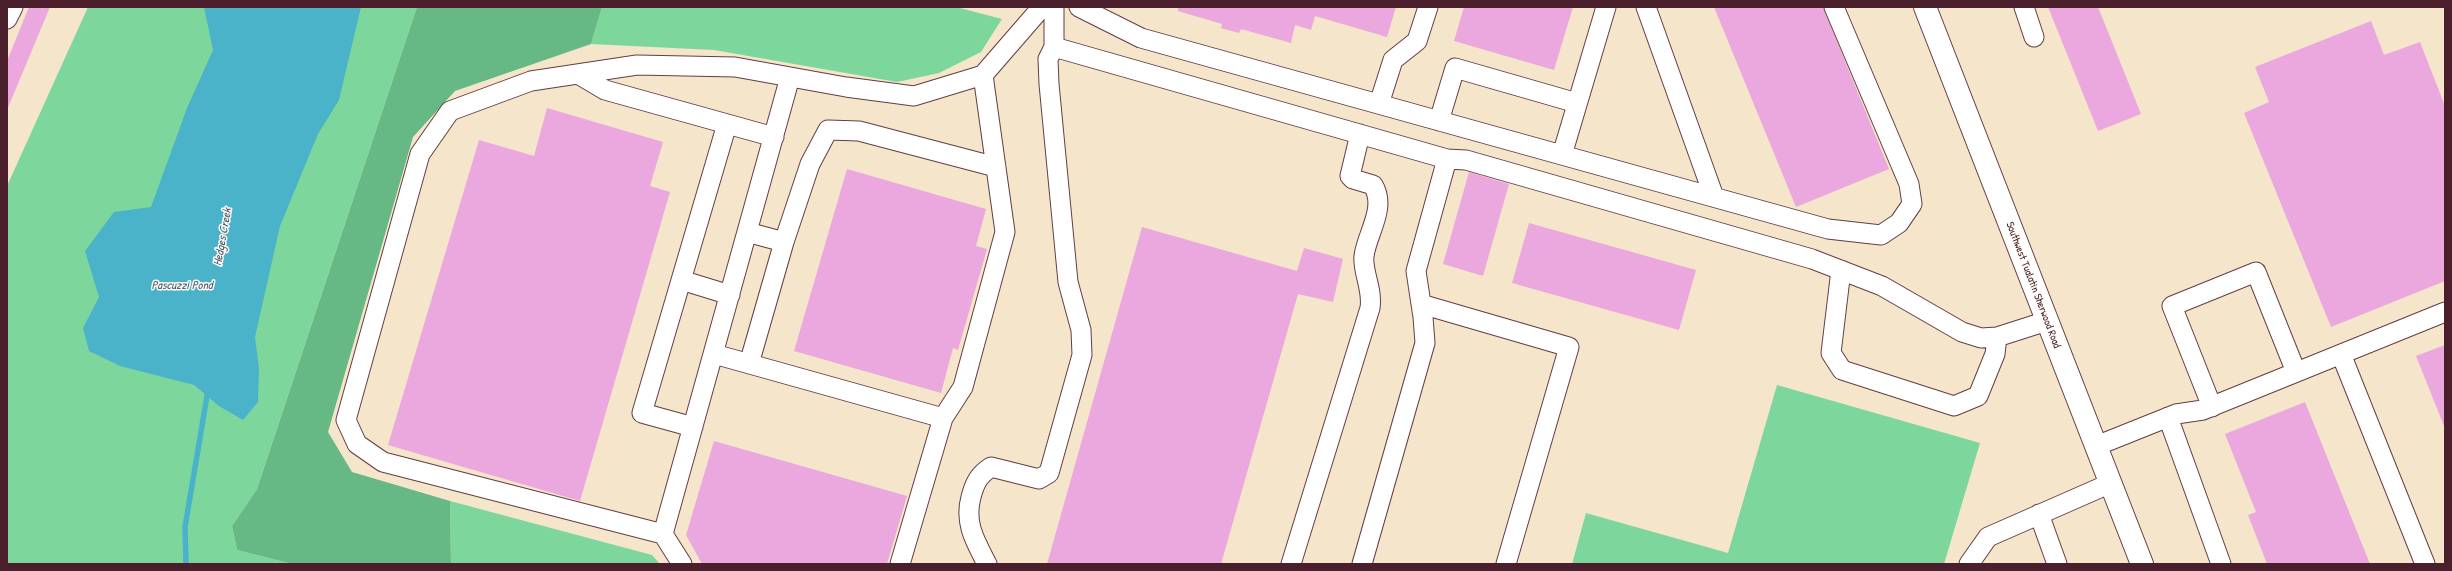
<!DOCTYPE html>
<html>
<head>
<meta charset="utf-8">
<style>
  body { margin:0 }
  #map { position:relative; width:2452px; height:571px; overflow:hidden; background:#f4e5cb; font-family:"Patrick Hand",sans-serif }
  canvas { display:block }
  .frame { position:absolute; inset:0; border:8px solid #4a1f2b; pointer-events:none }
</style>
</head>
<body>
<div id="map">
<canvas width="2452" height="571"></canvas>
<div class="frame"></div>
</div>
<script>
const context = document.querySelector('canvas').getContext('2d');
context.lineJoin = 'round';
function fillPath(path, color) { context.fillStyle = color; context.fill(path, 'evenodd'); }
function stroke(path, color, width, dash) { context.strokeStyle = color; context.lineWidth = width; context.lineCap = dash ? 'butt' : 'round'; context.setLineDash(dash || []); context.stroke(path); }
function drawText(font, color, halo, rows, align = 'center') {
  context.font = font + ' "Patrick Hand",sans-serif'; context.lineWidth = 3; context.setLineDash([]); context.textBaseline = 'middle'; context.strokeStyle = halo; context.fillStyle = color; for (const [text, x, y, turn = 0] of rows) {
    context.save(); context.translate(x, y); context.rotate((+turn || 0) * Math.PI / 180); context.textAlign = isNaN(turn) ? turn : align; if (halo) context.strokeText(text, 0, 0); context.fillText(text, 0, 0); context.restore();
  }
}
const green = new Path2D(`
  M88 7H417L257 489 232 526 237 550 292 564H7V186Z
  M602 7H956L1002 19 981 52 939 73 897 82 714 50 591 44Z
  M1777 385 1980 443 1944 564H1572L1586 513 1728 553Z
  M450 501 652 555 660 564H451Z`);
const forest = new Path2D(`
  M417 7H602L591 44 455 91 413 137 328 432 352 472 450 501 451 564H292L237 550 232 526 257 489Z`);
const water = new Path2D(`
  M204 7H361L339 100 318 134 280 226 255 337 259 369 258 402 243 420 219 406 194 385 120 366 89 351 83 328 99 297 85 251 114 212 151 207 187 108 213 50Z`);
const stream = new Path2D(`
  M186 564 185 527 208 390`);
const building = new Path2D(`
  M29 7H50L7 110V61Z
  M1178 7H1396L1387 37 1315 16 1311 30 1295 25 1291 43 1241 29 1239 33 1221 28 1222 24 1178 11Z
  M1464 7H1573L1554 70 1454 41Z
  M1714 7H1823L1889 169 1796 207Z
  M2048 7H2098L2141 114 2098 131Z
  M2371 21 2384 55 2420 42 2445 106V281L2331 327 2244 113 2269 102 2255 67Z
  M547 108 663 142 650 186 670 192 580 501 388 445 479 140 534 156Z
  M847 169 986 209 976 246 987 249 958 350 953 348 941 393 794 351Z
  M1469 172 1509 184 1483 276 1443 264Z
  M1529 223 1696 270 1679 330 1512 283Z
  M1142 227 1297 271 1304 248 1343 259 1333 302 1298 294 1221 564H1047Z
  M2445 345V426H2444L2416 356Z
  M2305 402 2370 564H2267L2248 515 2256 512 2225 434Z
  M714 441 907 496 887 564H702L686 535Z`);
const minor = new Path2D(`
  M1054 7V47L1447 159 1416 271 1423 317 1425 343 1362 564
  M1079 7 1141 38 1828 229 1881 235 1899 223 1912 204 1909 184 1834 7
  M1646 7 1714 197
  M2024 7 2034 37
  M7 19 13 7
  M578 74 605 90 774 137
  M1379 104 1393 60 1417 41 1428 7
  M1439 121 1455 68 1577 103
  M1562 155 1606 7
  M1447 159 1466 160 1812 259 1882 286 1962 332 1981 338 1997 337 2047 321
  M747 232 784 242 810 164 828 130 859 131 996 167
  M1841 270 1831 353 1842 370 1954 406 1978 396 1995 354 1997 337
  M681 280 730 295
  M1421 304 1569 347 1506 564
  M714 354 943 418
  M2341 354 2425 564
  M749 364 784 242
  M2212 407 2172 306 2256 272 2296 372
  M2168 417 2221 564
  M693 427 642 413 727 124
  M2096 446 2176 414 2203 410 2445 312
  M2039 514 2057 564
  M663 534 790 77
  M682 564 663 534 383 462 357 444 346 420 420 154 450 111 531 81 637 65 735 67 846 87 914 96 983 75 1042 7
  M900 564 943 418 963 387 1005 232 983 75
  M987 564C975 541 964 523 971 497 975 482 979 475 991 467L1039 479 1049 473 1082 355 1081 330 1068 282 1049 84 1048 59 1054 47
  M1291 564 1370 308C1373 289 1362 271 1364 256 1367 233 1387 208 1373 185L1353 179 1350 176 1360 134
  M1969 564 1988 537 2111 483`);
const highway = new Path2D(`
  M1925 7 2142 564`);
const streetNames = [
  ["Southwest Tualatin Sherwood Road",2033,285,69]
];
const waterNames = [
  ["Hedges Creek",223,237,-80],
  ["Pascuzzi Pond",182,286]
];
fillPath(green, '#7dd79d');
fillPath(forest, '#66b884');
fillPath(water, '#4bb3c9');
stroke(stream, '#4bb3c9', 5.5);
fillPath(building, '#eba8de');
stroke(minor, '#643d43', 21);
stroke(highway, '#643d43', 24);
stroke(minor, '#fff', 19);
stroke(highway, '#fff', 22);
drawText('11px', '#4a1f2b', '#fdfcf7', streetNames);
drawText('italic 12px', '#4a5a6a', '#fdfcf7', waterNames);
</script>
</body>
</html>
